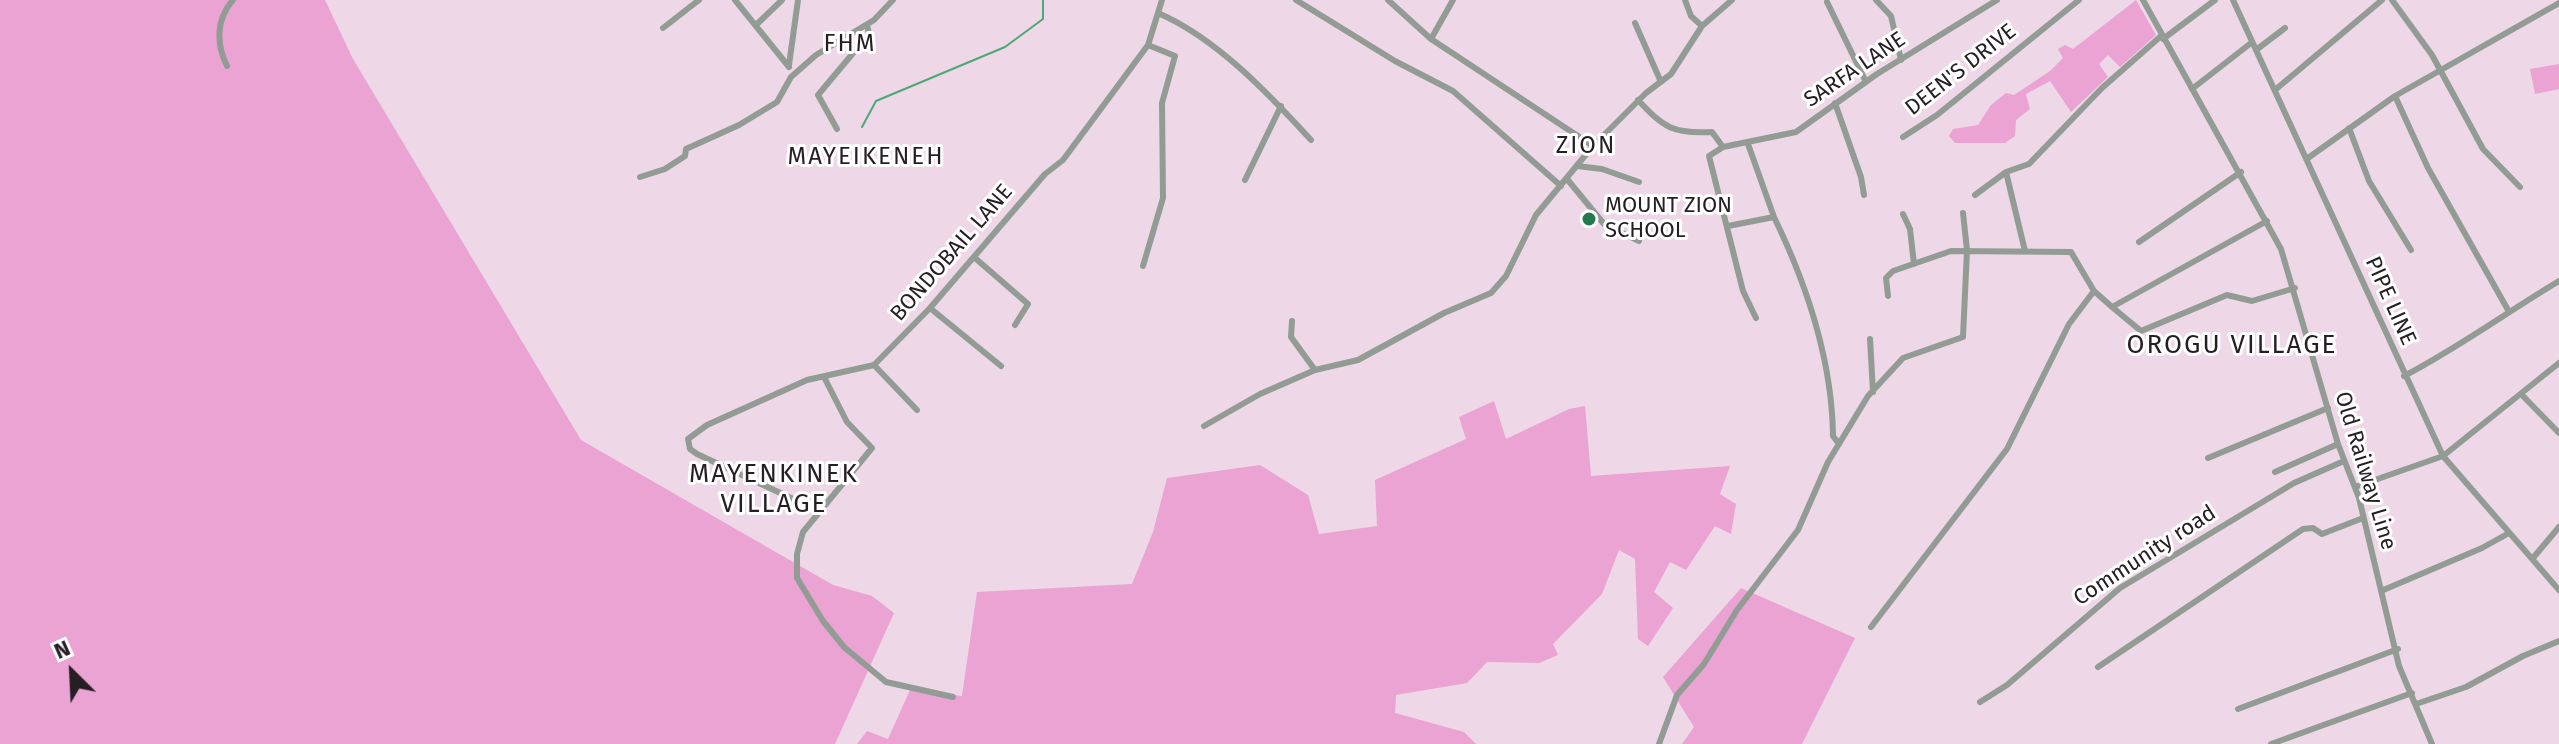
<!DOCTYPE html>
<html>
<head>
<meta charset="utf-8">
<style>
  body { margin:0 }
  #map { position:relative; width:2559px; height:744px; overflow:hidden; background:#eed7e6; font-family:"Fira Sans",sans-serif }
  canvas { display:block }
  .north { position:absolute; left:32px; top:632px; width:80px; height:80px; -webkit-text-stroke:6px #fff; paint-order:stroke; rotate:336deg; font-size:22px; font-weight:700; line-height:32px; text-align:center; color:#261e23 }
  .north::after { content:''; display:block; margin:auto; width:28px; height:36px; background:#261e23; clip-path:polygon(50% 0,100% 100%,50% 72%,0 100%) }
</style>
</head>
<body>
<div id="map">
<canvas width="2559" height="744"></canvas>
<div class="north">N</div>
</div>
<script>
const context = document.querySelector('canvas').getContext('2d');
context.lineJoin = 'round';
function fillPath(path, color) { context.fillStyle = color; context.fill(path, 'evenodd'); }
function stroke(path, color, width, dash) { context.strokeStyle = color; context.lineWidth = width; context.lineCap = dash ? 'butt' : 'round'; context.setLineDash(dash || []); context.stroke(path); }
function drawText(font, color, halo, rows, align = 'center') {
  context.font = font + ' "Fira Sans",sans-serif'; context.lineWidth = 6; context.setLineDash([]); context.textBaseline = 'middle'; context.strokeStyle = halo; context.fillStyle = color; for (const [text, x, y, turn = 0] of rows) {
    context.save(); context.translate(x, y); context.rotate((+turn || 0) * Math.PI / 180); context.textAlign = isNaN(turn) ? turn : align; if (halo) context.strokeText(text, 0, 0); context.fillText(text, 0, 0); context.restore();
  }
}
const green = new Path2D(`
  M0 0H325L353 59 581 440 833 585 872 596 894 613 835 744H0Z
  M2136 0 2156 35 2120 67 2108 55 2099 64 2108 77 2071 112 2050 81 2026 94 2030 109 2016 120 2015 136 2005 143H1955L1949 136 1953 129 1978 125 1991 105 2006 93 2014 95 2050 71 2063 58 2058 49 2065 45 2073 49Z
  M2559 64V89L2535 94 2530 69Z
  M1494 401 1506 439 1569 409 1585 406 1591 476 1730 466 1720 494 1736 504 1731 534 1715 526 1686 570 1670 562 1654 592 1673 608 1648 646 1638 639 1635 559 1619 550 1602 594 1553 644 1558 655 1539 663 1487 662 1467 683 1396 695 1395 713 1464 732 1476 744H857L867 731 888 739 910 690 962 696 977 592 1132 584 1153 532 1167 478 1260 465 1308 495 1319 534 1377 526 1375 480 1466 439 1459 417Z
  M1741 588 1855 638 1802 744H1682L1694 727 1663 677Z`);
const stream = new Path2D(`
  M862 127 876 101 1005 47 1043 19V0`);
const street = new Path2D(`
  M735 0 789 67
  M1296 0 1395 61 1453 91 1561 186
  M1388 0 1431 39 1593 146
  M1685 0 1691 16 1702 26
  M1876 0 1891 16 1901 60
  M2143 0 2281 249 2338 444 2359 498 2399 666 2432 744
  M2233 0 2443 456 2559 590
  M2392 0 2432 55 2483 149 2520 187
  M1827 2 1866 82
  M1158 13C1216 38 1268 93 1311 140
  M1635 23 1661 82
  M756 25 782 0
  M663 28 699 0
  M1431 39 1453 0
  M2163 39 2215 0
  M2256 50 2285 28
  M789 65 798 0
  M227 66C216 44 216 19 233 0
  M2192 89 2251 43
  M2275 90 2382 0
  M2395 96 2428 168 2508 310
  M1638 100C1664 128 1673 134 1712 132L1723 147
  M1835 103 1861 177 1864 195
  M2349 128 2369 181 2411 250
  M837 129 818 95 869 34 867 25
  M1903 137 1937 115 2079 0
  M1748 144 1774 217
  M2308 158 2395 96 2559 3
  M1577 166 1602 169 1639 182
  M2006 172 2025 251
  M640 177 665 169 685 156 686 149 739 125 777 102 791 77 816 55 874 20 893 0
  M1567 179 1604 224 1639 241
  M1245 180 1281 106
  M1975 195 2006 172 2029 164 2102 88 2161 36
  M1903 214 1910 229 1914 264
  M1728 226 1774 217C1807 285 1832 359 1833 436L1839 444
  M2139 242 2241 172
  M975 258 1028 304 1015 325
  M1143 266 1163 198 1162 103 1175 56 1148 45
  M1888 296 1886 278 1893 271 1951 251 2071 252 2094 291 2112 307 2267 221
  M2112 307 2141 331 2227 295 2252 301 2295 288
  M930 308 1001 366
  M1756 318 1743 291 1709 156 1723 147 1796 132 1877 74 1997 0
  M1292 321 1291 337 1315 370
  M1870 339 1873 392
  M874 365 917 410
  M2404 376C2458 348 2507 312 2559 281
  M824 377 847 422 872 448 803 532 797 554V578L823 621 844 647 886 682 953 697
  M2522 395 2559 433
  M1204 426 1260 394 1315 370 1358 360 1444 313 1491 293 1506 276 1536 215 1593 146 1646 93 1671 74 1702 26 1732 0
  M2208 458 2328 408
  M2275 472 2338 444
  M2355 487 2443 456 2559 363
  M821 512 697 454 690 449 688 439 707 425 807 380 874 365 930 308 1045 174 1063 160 1148 45 1162 0
  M2533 558 2559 527
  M2381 591 2482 548 2509 533
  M1871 627 2007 449 2069 324 2094 291
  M2098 667 2303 529 2313 528 2322 534 2363 518
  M1980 702 2007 685 2120 588 2294 483 2344 461
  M2416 704 2466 687 2523 656 2559 641
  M2238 709 2398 649
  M1659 744 1677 695 1704 664 1737 610 1798 530 1828 462 1868 396 1903 358 1963 337 1967 250 1963 213
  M2271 744 2412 693`);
const markers = [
  [1589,219,8,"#247a4e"]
];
const streetNames = [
  ["SARFA LANE",1855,70,-34],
  ["DEEN'S DRIVE",1961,70,-38],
  ["BONDOBAIL LANE",952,253,-49],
  ["PIPE LINE",2390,301,66],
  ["Old Railway Line",2365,471,73],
  ["Community road",2145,556,-33]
];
const poiNames = [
  ["MOUNT ZION",1605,206],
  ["SCHOOL",1605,231]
];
const neighbourhoodNames = [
  ["FHM",850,44],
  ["ZION",1586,146],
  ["MAYEIKENEH",866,157]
];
const quarterNames = [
  ["OROGU VILLAGE",2232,346],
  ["MAYENKINEK",774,475],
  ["VILLAGE",774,505]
];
fillPath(green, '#eaa3d2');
stroke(stream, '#4ca975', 2);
stroke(street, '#929c95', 6);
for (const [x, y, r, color] of markers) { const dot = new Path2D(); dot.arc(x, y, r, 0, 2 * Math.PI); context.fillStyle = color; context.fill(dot); stroke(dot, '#fff', 3); }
drawText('22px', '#261e23', '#fff', streetNames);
drawText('22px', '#261e23', '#fff', poiNames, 'left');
context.letterSpacing = '2px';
drawText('24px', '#261e23', '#fff', neighbourhoodNames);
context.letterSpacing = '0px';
context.letterSpacing = '2px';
drawText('26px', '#261e23', '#fff', quarterNames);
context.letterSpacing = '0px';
</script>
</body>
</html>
